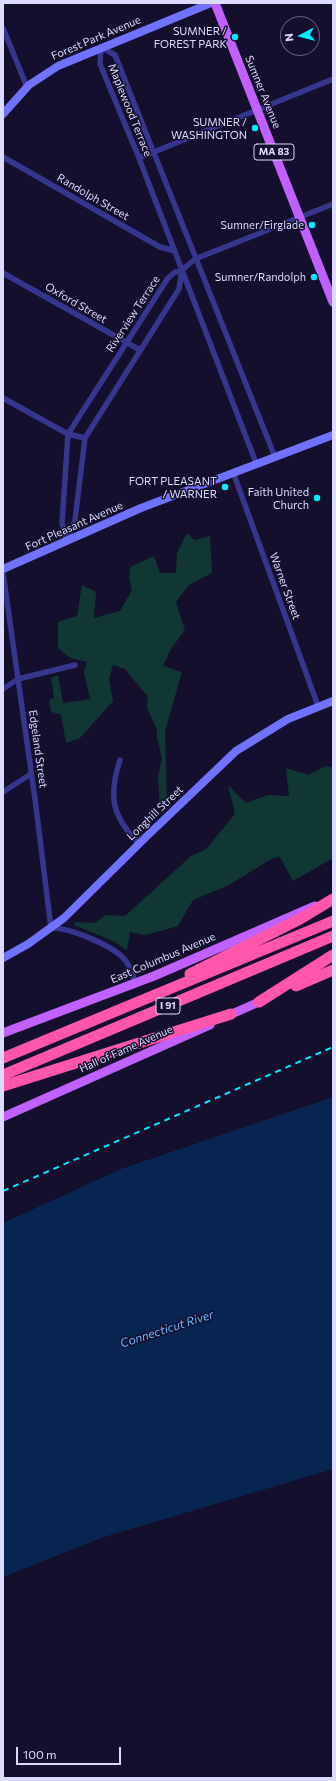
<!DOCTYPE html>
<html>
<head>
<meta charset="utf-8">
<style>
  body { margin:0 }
  #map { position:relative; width:336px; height:1781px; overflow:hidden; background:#130f2c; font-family:Commissioner,sans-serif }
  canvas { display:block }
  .frame { position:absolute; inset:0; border:4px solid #dddaff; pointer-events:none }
  .north { position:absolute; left:280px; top:16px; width:40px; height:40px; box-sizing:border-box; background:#130f2c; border:1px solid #646080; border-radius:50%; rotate:263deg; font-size:11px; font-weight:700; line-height:16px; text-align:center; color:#dddaff }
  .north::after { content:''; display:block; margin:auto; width:14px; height:18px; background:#06ecff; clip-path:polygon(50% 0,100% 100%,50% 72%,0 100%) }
  .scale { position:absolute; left:16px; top:1747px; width:105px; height:18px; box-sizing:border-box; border:2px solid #dddaff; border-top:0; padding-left:5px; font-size:12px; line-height:14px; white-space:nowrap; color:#dddaff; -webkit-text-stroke:3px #130f2c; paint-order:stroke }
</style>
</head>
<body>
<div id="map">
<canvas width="336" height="1781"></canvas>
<div class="frame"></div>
<div class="north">N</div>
<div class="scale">100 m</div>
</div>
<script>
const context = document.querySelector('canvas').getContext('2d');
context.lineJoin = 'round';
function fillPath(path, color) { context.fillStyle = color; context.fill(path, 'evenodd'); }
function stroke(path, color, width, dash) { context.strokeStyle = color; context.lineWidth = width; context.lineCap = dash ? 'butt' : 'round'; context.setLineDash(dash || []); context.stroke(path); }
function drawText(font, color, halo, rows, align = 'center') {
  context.font = font + ' Commissioner,sans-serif'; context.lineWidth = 3; context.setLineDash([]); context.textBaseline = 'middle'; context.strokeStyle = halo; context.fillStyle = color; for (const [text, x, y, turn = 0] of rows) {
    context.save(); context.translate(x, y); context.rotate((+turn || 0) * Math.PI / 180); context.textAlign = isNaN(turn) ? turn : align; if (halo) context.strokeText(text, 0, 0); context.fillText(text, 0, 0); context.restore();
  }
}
const green = new Path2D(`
  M187 533 195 540 210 536 212 573 189 585 176 602 185 630 171 649 163 666 182 672 165 731 167 800 160 808 158 776 162 759 157 738V730L147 708 148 697 125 669 113 665 109 679 113 701 80 738 66 743 61 714 51 712 49 700 54 698 51 678 58 675 63 703 90 699 84 672 87 662 70 658 58 648V622L77 616 82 585 96 592 94 618 120 611 132 590 129 578 130 567 154 556 160 573H176L177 553Z
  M326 766 333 768V858L293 881 280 857 273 858 227 886 193 900 178 926 146 935 130 932 127 950 113 941 74 925 75 922 95 923 106 915 125 916 191 856 206 849 235 814 228 785 246 803 268 795 289 796 286 768 308 775Z`);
const water = new Path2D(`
  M333 1097V1469L104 1537 3 1577V1223L121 1169Z`);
const street = new Path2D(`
  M3 28 27 87
  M3 157 160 247 175 251
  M139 158 333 79
  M181 271 195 259 333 204
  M3 273 140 350
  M3 398 68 434 85 438
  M256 463 139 158 100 64 101 47 115 55 275 457
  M233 472 318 706
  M67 541 75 520 85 438 179 289 181 276
  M67 542 62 523 68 434 168 278 175 272 181 271
  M3 573 35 799 51 928C69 927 114 946 125 960 131 967 133 975 135 983
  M3 689 18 679 75 665
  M120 760C108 797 112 816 139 844
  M3 792 31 774`);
const secondary = new Path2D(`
  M3 114 29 85 58 66 211 3
  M3 569 141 508 333 435
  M3 958 28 944 64 918 147 836 236 751 288 719 333 701`);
const primary = new Path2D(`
  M215 3 333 302
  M225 1017 259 1002
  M3 1033 154 976 315 906
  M3 1117 210 1025`);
const highway = new Path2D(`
  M190 974 300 919 333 899
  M296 986 333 970
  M259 1002 333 955
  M3 1058 333 921
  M3 1075 333 936
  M3 1086 231 1014`);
const rail = new Path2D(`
  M3 1191 333 1047`);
const markers = [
  [235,37,4,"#06ecff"],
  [255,128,4,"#06ecff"],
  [312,225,4,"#06ecff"],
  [314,277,4,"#06ecff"],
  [225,487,4,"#06ecff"],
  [317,498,4,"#06ecff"]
];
const shields = [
  [274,152,40],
  [168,1006,24]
];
const shieldNames = [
  ["MA 83",274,152],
  ["I 91",168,1006]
];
const poiNames = [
  ["SUMNER /",227,31],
  ["FOREST PARK",227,44],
  ["SUMNER /",247,122],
  ["WASHINGTON",247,135],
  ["Sumner/Firglade",304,225],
  ["Sumner/Randolph",306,277],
  ["FORT PLEASANT",217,481],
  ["/ WARNER",217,494],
  ["Faith United",309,492],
  ["Church",309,505]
];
const streetNames = [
  ["Forest Park Avenue",96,38,-23],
  ["Sumner Avenue",263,92,68],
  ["Maplewood Terrace",130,110,68],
  ["Randolph Street",93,197,30],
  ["Oxford Street",76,303,30],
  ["Riverview Terrace",133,314,-57],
  ["Fort Pleasant Avenue",74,526,-24],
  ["Warner Street",285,586,70],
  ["Edgeland Street",38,749,82],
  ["Longhill Street",155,813,-44],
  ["East Columbus Avenue",163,958,-23],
  ["Hall of Fame Avenue",126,1049,-24]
];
const waterNames = [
  ["Connecticut River",167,1329,-18]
];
fillPath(green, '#113734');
fillPath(water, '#082552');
stroke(street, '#37368f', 5.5);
stroke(secondary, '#7171ff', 8);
stroke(primary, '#c061ff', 9);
stroke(highway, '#f5a', 11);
stroke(rail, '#06ecff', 2, [6, 5]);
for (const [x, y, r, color] of markers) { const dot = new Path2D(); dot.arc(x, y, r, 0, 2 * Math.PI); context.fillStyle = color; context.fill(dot); stroke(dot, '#130f2c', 1.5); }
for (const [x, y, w] of shields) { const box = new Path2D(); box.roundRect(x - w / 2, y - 8, w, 16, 3); context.fillStyle = '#130f2c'; context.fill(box); stroke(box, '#dddaff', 1); }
drawText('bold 10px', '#dddaff', null, shieldNames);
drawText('11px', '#dddaff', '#130f2c', poiNames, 'right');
drawText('11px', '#dddaff', '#130f2c', streetNames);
drawText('italic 12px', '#68bcff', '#130f2c', waterNames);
</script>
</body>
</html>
